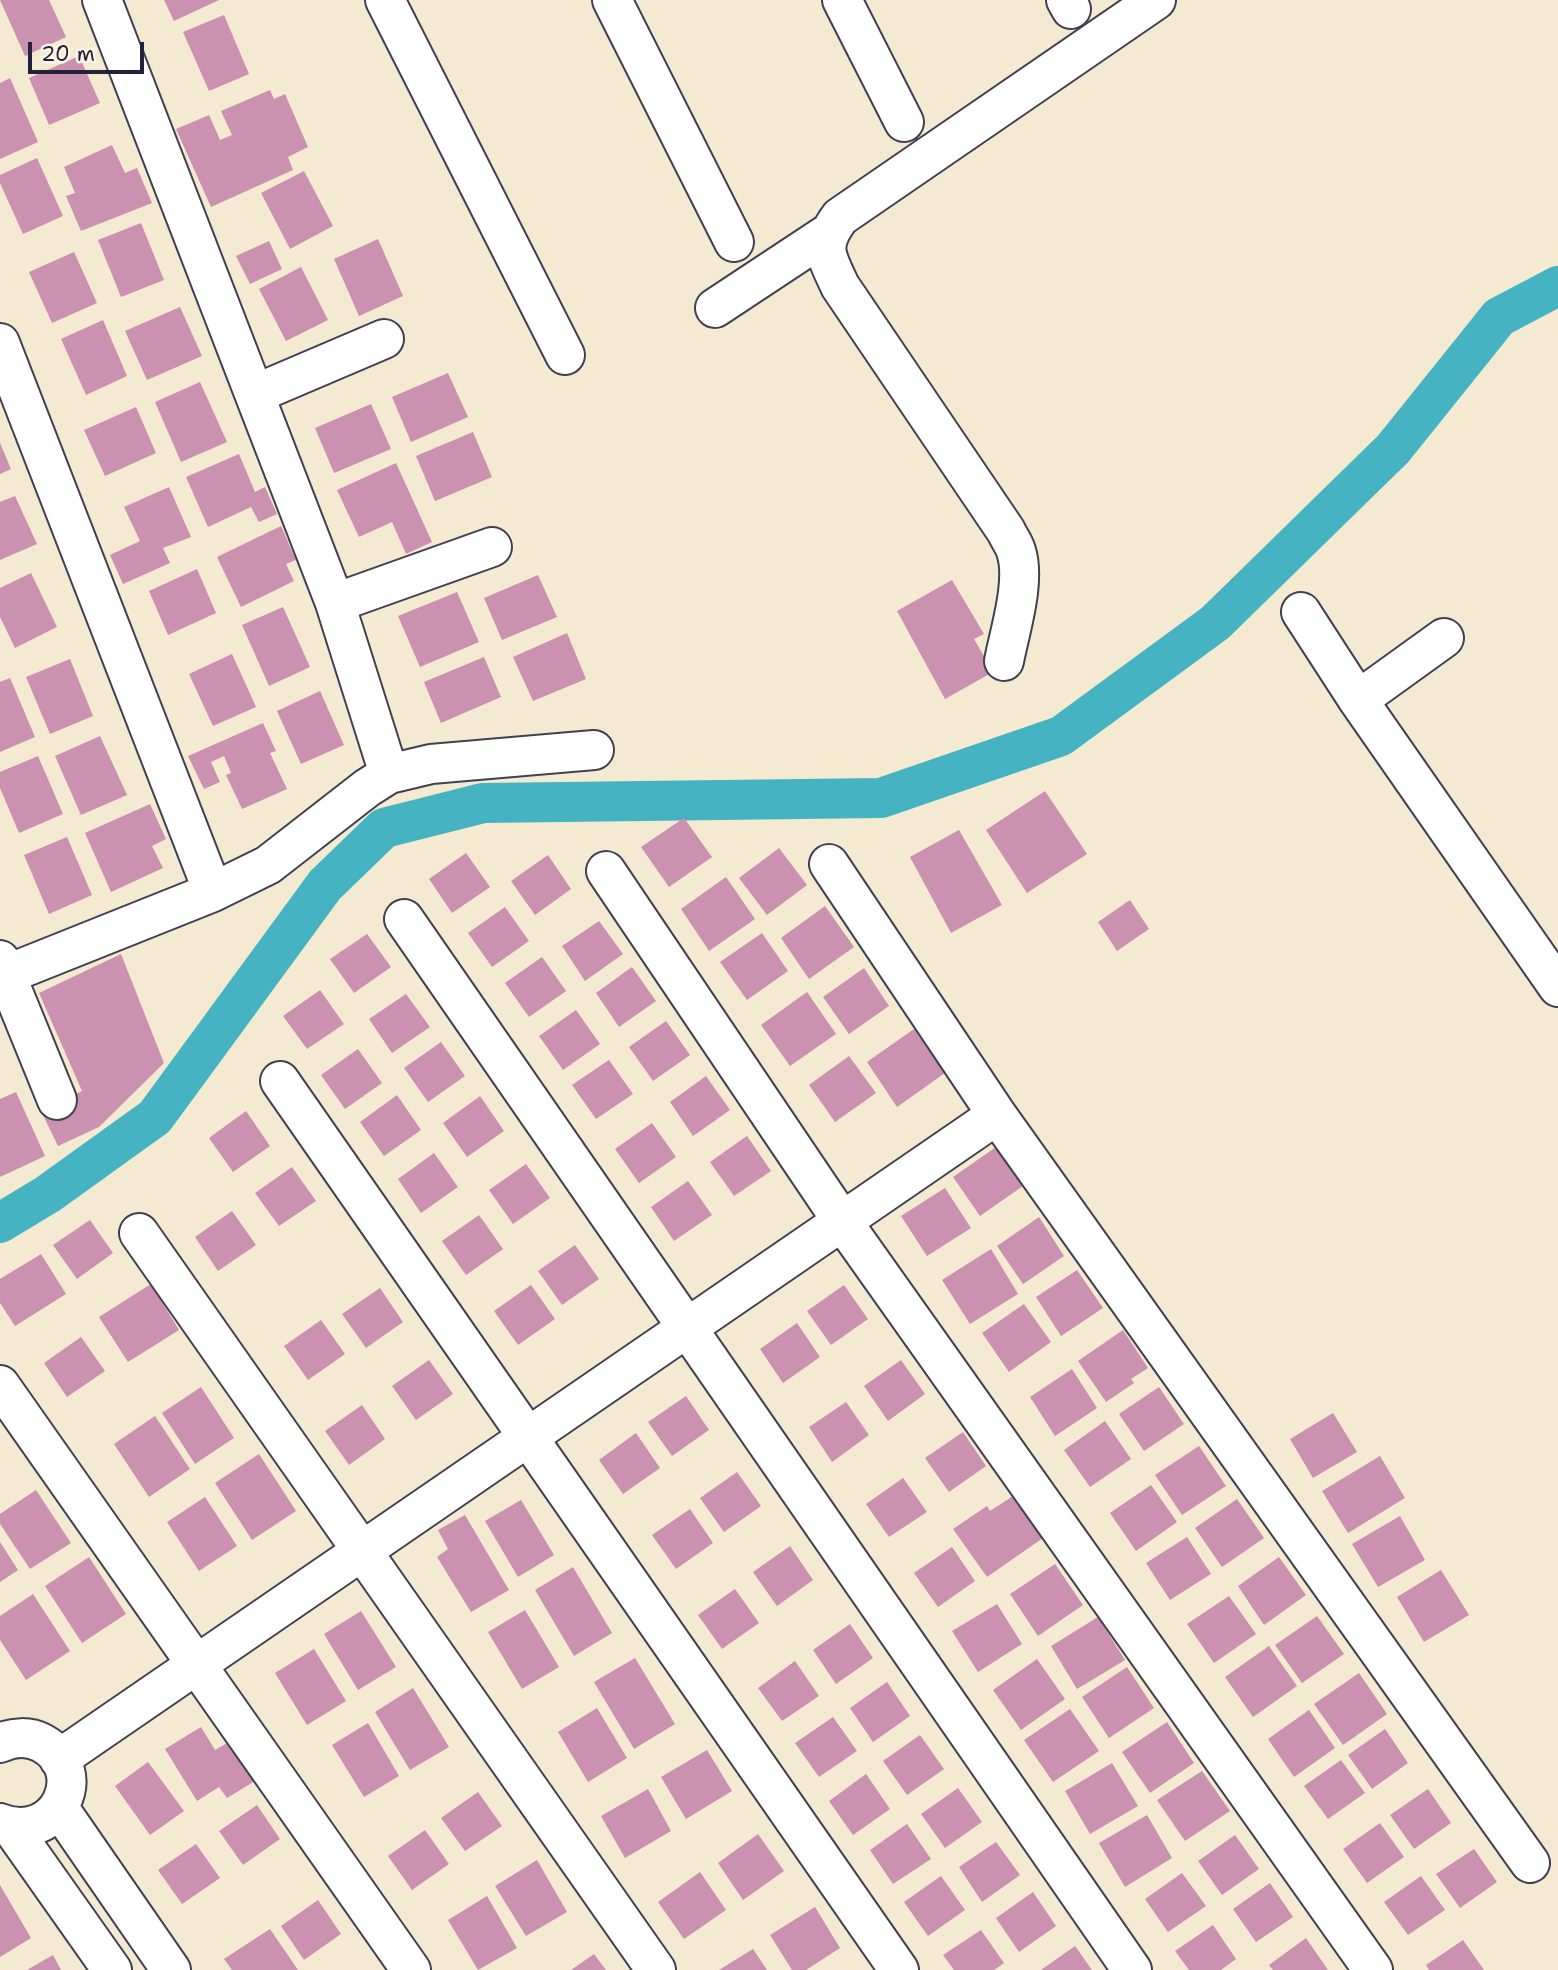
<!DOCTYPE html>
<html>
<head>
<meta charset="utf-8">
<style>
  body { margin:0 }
  #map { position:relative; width:1558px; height:1970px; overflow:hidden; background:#f3ead1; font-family:"Shantell Sans",sans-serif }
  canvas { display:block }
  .scale { position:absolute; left:28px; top:42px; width:116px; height:32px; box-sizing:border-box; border:4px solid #22223b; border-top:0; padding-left:9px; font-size:21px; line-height:24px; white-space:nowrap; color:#22223b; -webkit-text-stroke:5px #fcf5e5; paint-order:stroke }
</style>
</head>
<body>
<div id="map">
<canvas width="1558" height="1970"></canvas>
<div class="scale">20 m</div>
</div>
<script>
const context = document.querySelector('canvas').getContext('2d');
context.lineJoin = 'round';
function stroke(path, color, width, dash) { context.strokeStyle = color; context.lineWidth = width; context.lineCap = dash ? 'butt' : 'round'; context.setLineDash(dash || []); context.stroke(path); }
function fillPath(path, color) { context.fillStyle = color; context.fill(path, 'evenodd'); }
const canal = new Path2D(`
  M0 1223 48 1194 155 1117 325 885 384 828 483 803 881 798 1061 736 1215 623 1393 449 1499 317 1558 286`);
const building = new Path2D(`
  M0 0H49L66 37 25 56Z
  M164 0H219L174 21Z
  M224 15 249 74 209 91 183 32Z
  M79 56 100 103 49 125 29 78Z
  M10 78 38 142 0 159V83Z
  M270 90 274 99 285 94 308 147 288 157 293 170 211 207 176 129 209 115 220 140 232 135 221 111Z
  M112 145 125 173 137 168 152 203 81 231 66 196 75 193 64 167Z
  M37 158 63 216 23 234 0 183V175Z
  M304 171 333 226 290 249 261 193Z
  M141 223 164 280 121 297 98 240Z
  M378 239 403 296 359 316 334 259Z
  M269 241 282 269 250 284 236 256Z
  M74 252 97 303 52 323 29 272Z
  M301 267 328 320 286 341 259 289Z
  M180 307 202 356 147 380 125 331Z
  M103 320 127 376 86 395 61 339Z
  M448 373 468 417 411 442 392 397Z
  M200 382 227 442 181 462 155 402Z
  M371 404 391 449 334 473 315 428Z
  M136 407 156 453 105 476 84 430Z
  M473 432 492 477 435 501 416 456Z
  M0 443 11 469 0 474Z
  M239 454 255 492 265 487 277 514 259 522 251 507 208 527 186 477Z
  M396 463 432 542 406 554 392 522 359 537 337 490Z
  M169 487 191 537 163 548 170 563 123 584 110 555 140 541 124 507Z
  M15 496 37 544 0 560V502Z
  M281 526 296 560 286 564 294 581 241 607 217 557Z
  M197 569 216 613 168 635 149 591Z
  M31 573 57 627 15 648 0 617V588Z
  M538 575 557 617 502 640 484 598Z
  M952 580 984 634 974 639 993 672 945 699 897 611Z
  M457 592 479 642 420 667 398 616Z
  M283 607 310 667 269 686 242 625Z
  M567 633 586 679 533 701 513 657Z
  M232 654 256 707 213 726 189 674Z
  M484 657 501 697 441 723 424 682Z
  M70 659 93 716 50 734 26 677Z
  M10 678 35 737 0 752V682Z
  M320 691 344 745 301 764 277 711Z
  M263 723 276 751 270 753 287 789 242 809 226 775 231 773 224 756 211 762 220 782 204 789 188 756Z
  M100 736 127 795 81 815 55 756Z
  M38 756 63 814 19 833 0 788V772Z
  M1045 791 1087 854 1027 893 986 830Z
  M150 804 166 839 152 846 163 868 111 892 85 833Z
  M684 818 712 857 669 887 641 847Z
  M959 830 1002 905 951 933 910 857Z
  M67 837 92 895 49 914 24 855Z
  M779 848 807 885 767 915 739 878Z
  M466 853 490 887 452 913 429 879Z
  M548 855 571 889 535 915 511 881Z
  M726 877 755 919 709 951 681 909Z
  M1130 900 1149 929 1117 951 1098 922Z
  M825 906 854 947 809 979 781 938Z
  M505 907 529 941 492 967 468 933Z
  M599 921 623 954 585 981 562 946Z
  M762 933 788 971 747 1000 720 962Z
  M367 934 391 967 354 993 330 959Z
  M121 954 164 1063 99 1127 58 1146 41 1111 82 1091 39 993Z
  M542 957 566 991 529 1017 505 983Z
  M632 967 656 1001 619 1027 596 993Z
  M864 968 889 1006 849 1034 823 997Z
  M320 990 344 1024 307 1049 283 1016Z
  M807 992 836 1034 790 1066 761 1025Z
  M406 994 430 1027 392 1053 369 1019Z
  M576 1010 600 1044 563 1070 539 1036Z
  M666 1021 690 1055 653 1081 629 1047Z
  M914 1029 945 1073 897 1107 867 1062Z
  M441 1042 465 1076 428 1102 404 1068Z
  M358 1049 382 1083 345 1109 321 1075Z
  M849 1056 876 1093 835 1122 809 1085Z
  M609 1060 633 1094 596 1119 572 1085Z
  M706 1076 730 1110 693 1136 670 1102Z
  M16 1092 45 1156 0 1177V1099Z
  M397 1095 421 1130 384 1156 360 1122Z
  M480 1096 504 1131 467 1157 443 1123Z
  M246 1111 270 1146 233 1172 209 1138Z
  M652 1123 676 1157 639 1183 615 1149Z
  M747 1136 771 1171 734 1196 710 1162Z
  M996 1147 1023 1186 980 1216 953 1177Z
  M434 1153 458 1187 421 1213 398 1179Z
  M526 1164 550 1198 513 1224 489 1190Z
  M292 1167 316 1201 279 1226 255 1193Z
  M688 1181 712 1215 674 1241 651 1207Z
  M945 1188 971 1228 927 1256 901 1216Z
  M232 1211 256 1245 218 1271 195 1237Z
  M479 1215 503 1249 466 1275 442 1241Z
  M1039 1217 1064 1256 1023 1284 997 1246Z
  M90 1220 113 1253 77 1279 53 1245Z
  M575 1245 599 1279 562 1305 538 1271Z
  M991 1249 1018 1294 970 1324 942 1280Z
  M41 1254 66 1294 15 1326 0 1303V1279Z
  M1077 1270 1103 1308 1061 1336 1036 1297Z
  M151 1284 179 1330 128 1362 99 1317Z
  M531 1285 555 1319 518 1345 494 1311Z
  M844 1285 868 1319 831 1345 807 1311Z
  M380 1288 403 1322 366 1348 342 1314Z
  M1024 1304 1051 1342 1009 1372 982 1333Z
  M321 1320 345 1354 308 1380 284 1346Z
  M797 1323 820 1357 783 1383 760 1349Z
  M1123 1330 1148 1368 1131 1379 1134 1383 1106 1402 1078 1361Z
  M81 1337 105 1371 67 1397 44 1363Z
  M429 1360 453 1394 416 1420 392 1386Z
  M901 1360 925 1394 888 1421 864 1386Z
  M1072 1369 1097 1408 1055 1436 1030 1397Z
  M201 1387 234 1438 195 1464 162 1413Z
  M1159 1387 1184 1424 1144 1451 1119 1414Z
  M686 1396 709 1430 672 1456 648 1422Z
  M846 1402 869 1435 832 1462 809 1427Z
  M362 1405 385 1439 349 1465 325 1431Z
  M1333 1413 1357 1452 1313 1478 1290 1439Z
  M155 1416 190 1469 149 1497 114 1444Z
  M1105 1421 1131 1459 1090 1487 1064 1450Z
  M963 1432 986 1466 949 1492 925 1458Z
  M636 1433 660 1468 623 1494 599 1460Z
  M1199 1446 1226 1486 1182 1515 1155 1475Z
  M259 1454 296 1511 252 1540 215 1483Z
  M1380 1456 1405 1498 1348 1533 1322 1491Z
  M737 1472 761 1506 724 1532 700 1498Z
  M903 1478 927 1512 889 1537 866 1504Z
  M1151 1485 1177 1522 1136 1551 1110 1513Z
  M36 1490 71 1543 30 1569 0 1524V1514Z
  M1013 1496 1043 1538 987 1577 953 1529 987 1506 990 1511Z
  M205 1497 237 1546 199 1571 167 1522Z
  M1237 1499 1264 1538 1222 1567 1195 1528Z
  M521 1500 554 1555 518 1577 485 1521Z
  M690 1509 713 1543 676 1569 652 1535Z
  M465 1515 509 1590 471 1612 437 1557 448 1549 438 1530Z
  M1400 1516 1425 1560 1378 1587 1352 1544Z
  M1187 1537 1211 1574 1170 1600 1146 1563Z
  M0 1542 18 1570 0 1582Z
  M790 1546 813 1580 777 1606 753 1572Z
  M952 1547 975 1581 938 1607 914 1573Z
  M89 1557 126 1614 82 1643 45 1586Z
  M1279 1557 1306 1595 1264 1625 1238 1586Z
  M1055 1564 1083 1605 1038 1636 1010 1594Z
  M573 1567 612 1633 574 1656 535 1590Z
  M1441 1570 1469 1615 1424 1642 1397 1597Z
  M735 1589 759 1623 722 1649 698 1615Z
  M33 1594 70 1651 26 1680 0 1640V1616Z
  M1229 1596 1256 1634 1214 1663 1187 1624Z
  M997 1604 1022 1644 978 1672 952 1631Z
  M525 1610 559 1667 522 1689 488 1632Z
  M361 1611 396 1667 358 1690 324 1634Z
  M1317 1616 1344 1654 1302 1683 1275 1645Z
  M1098 1617 1125 1660 1077 1689 1051 1646Z
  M850 1624 873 1658 836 1684 813 1650Z
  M1269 1646 1297 1686 1253 1717 1225 1677Z
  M314 1649 346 1701 307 1725 275 1673Z
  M635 1658 675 1724 634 1749 594 1682Z
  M1037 1659 1065 1699 1021 1730 993 1690Z
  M795 1661 819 1696 782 1721 758 1688Z
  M1127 1667 1154 1708 1109 1738 1082 1697Z
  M1359 1673 1387 1714 1343 1745 1314 1704Z
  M887 1682 910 1716 873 1742 850 1708Z
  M413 1688 449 1747 410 1770 375 1712Z
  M597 1708 627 1758 588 1782 558 1732Z
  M1070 1709 1099 1751 1053 1782 1024 1740Z
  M1309 1710 1335 1748 1294 1777 1268 1739Z
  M833 1717 857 1751 819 1777 795 1743Z
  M1167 1722 1194 1763 1150 1793 1122 1752Z
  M368 1723 399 1776 364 1797 332 1745Z
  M201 1727 215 1750 234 1739 258 1779 227 1798 219 1787 197 1801 165 1749Z
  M1385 1729 1408 1763 1372 1789 1348 1755Z
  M920 1735 944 1769 907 1795 883 1761Z
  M707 1750 732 1791 686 1819 661 1777Z
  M1341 1760 1365 1793 1328 1819 1304 1786Z
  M148 1762 184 1811 150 1835 115 1786Z
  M1112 1763 1138 1806 1090 1834 1065 1791Z
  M1202 1771 1230 1811 1185 1841 1157 1800Z
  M866 1774 890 1809 853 1835 829 1801Z
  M958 1788 982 1822 945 1848 921 1814Z
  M648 1789 671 1831 625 1858 601 1816Z
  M1428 1789 1451 1823 1414 1849 1390 1815Z
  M478 1792 502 1826 465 1851 441 1818Z
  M257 1805 280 1839 243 1865 219 1831Z
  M1147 1815 1172 1858 1125 1887 1099 1843Z
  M1380 1823 1404 1857 1367 1883 1343 1849Z
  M907 1824 931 1859 893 1884 870 1850Z
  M425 1830 449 1864 412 1890 388 1856Z
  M758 1834 784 1871 743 1900 718 1863Z
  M1235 1835 1259 1869 1222 1895 1198 1861Z
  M996 1842 1020 1875 982 1902 959 1867Z
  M196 1844 220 1878 182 1904 158 1870Z
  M1474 1849 1497 1882 1460 1908 1436 1874Z
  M537 1860 567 1912 526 1936 495 1886Z
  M700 1872 726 1910 684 1939 658 1902Z
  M1182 1873 1206 1906 1168 1932 1145 1899Z
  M941 1876 965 1910 928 1936 904 1902Z
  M1421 1876 1445 1910 1408 1935 1384 1902Z
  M1270 1883 1293 1917 1256 1942 1233 1909Z
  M0 1885 31 1938 0 1957Z
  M1033 1892 1056 1926 1019 1952 996 1918Z
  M487 1896 517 1948 478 1970 448 1920Z
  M318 1900 341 1934 304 1960 281 1926Z
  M815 1907 840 1948 806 1970H792L770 1935Z
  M1213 1925 1236 1959 1221 1970H1189L1175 1951Z
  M270 1929 298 1970H232L224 1959Z
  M981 1930 1004 1963 994 1970H954L943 1955Z
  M1306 1938 1328 1970H1273L1269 1965Z
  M1463 1940 1484 1970H1429L1426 1965Z
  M1075 1946 1092 1970H1041Z
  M753 1949 767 1970H719Z
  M594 1954 606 1970H571Z
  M53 1955 61 1970H27Z`);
const minor = new Path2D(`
  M102 0 335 603 389 774
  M385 0 565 355
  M612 0 734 242
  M842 0 904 122
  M1066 0 1071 9
  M715 308 827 234
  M0 343 213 892
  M255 394 384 339
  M335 603 492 547
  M1301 612 1358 700 1558 987
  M1004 661C1010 630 1026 581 1016 551 1014 544 1009 538 1006 531L840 286C826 255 818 247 840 217L1156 0
  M1358 700 1444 638
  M829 864 997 1115 1530 1863
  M606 871 842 1221 1373 1970
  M404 919 1132 1970
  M0 960 57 1100
  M0 977 213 892 268 865 367 788 389 774 431 764 594 750
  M280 1081 899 1970
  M139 1233 656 1970
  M0 1385 411 1970
  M0 1743C13 1737 29 1736 42 1743 93 1771 57 1845 0 1823
  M59 1759 997 1115
  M59 1808 171 1970
  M11 1827 112 1970`);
stroke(canal, '#46b3c2', 40);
fillPath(building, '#ca91b0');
stroke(minor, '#414052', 42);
stroke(minor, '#fff', 38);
</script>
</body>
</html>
